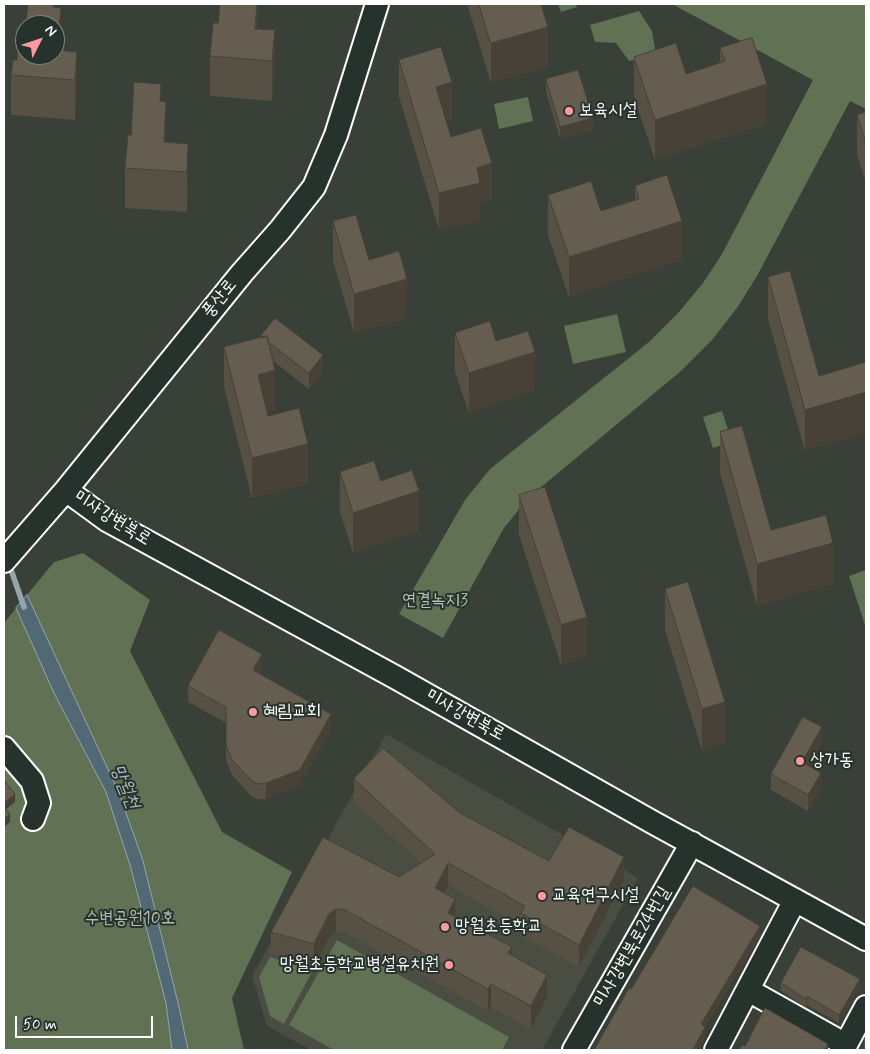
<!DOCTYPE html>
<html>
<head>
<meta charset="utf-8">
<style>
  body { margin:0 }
  #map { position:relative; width:870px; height:1054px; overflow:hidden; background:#394037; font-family:Mynerve,sans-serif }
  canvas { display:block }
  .frame { position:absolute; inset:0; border:5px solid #fff; pointer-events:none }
  .north { position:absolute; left:15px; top:15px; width:50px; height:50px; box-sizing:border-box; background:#26332d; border:1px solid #7d8581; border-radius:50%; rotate:49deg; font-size:14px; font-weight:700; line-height:20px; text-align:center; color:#fff }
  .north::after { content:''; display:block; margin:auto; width:18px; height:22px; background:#ff9aa2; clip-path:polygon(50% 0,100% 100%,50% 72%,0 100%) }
  .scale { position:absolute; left:15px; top:1016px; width:138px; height:22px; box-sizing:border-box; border:2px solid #fff; border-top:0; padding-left:6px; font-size:15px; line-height:18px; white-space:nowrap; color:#fff; -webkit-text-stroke:4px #26332d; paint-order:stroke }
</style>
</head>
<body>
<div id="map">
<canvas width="870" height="1054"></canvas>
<div class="frame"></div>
<div class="north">N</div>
<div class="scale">50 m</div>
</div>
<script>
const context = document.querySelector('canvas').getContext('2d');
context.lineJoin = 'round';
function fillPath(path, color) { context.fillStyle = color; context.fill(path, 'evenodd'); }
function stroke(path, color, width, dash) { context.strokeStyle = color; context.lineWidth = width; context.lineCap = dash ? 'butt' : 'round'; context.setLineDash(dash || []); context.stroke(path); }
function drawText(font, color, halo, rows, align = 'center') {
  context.font = font + ' Mynerve,"Poor Story",sans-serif'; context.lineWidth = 4; context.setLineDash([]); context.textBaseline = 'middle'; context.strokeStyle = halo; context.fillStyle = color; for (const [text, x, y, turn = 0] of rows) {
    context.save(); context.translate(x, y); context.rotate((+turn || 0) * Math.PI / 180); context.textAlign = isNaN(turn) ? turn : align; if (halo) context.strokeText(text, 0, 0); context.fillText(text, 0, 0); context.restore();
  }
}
const built = new Path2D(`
  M386 734 638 878 542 1050H311L267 1026 252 976Z`);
const green = new Path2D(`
  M558 4H576L577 7 561 12Z
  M672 4H866V109L850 101 757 276 737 308 712 340 681 371 528 498 504 528 443 638 399 614 465 500 490 469 649 342 679 312 703 283 722 254 813 80Z
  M639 11 652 31 656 54 629 61 616 43 595 42 590 25Z
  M528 97 533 121 499 129 494 104Z
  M617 314 626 352 573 364 564 326Z
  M722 411 732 442 713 448 703 417Z
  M83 553 150 600 130 651 222 832 292 872 232 998 244 1050H4V623L54 562Z
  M866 570V628L849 576Z
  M337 940 509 1037 502 1050H334L289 1025Z
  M270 957 313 970 284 1024 270 1016 259 977Z`);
const water = new Path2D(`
  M27 595 119 793 143 861 180 1011 188 1050H172L166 1003 130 865 106 792 54 693 16 608Z`);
const stream = new Path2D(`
  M9 564 24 607`);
const minor = new Path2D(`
  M66 490 107 520 395 677 654 823 866 939
  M4 561 66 490 242 273 280 230 314 187 336 135 377 4
  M4 748 32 781 39 803 33 819
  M748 990 846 1045
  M574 1050 692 843
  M716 1050 795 900
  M843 1050 866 1007`);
const wall = new Path2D(`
  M54 4 60 51 77 52V92L75 120 11 115V75L25 45 26 25Z
  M258 4V29L275 30V70L272 101 210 96V56L218 23Z
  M467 4H541L548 66 491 83Z
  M720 48 767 123 655 160 634 97V57L686 74 720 63Z
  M399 60 452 120 446 121 451 137 492 201 480 204V220L439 230 399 97Z
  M546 79 593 130 560 139 546 92Z
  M161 101 166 142 188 144V184L187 212 125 208V168L131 135Z
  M866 112V183L857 155V115Z
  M635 186 682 260 569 297 548 235V195L601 211 635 200Z
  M333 221 407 318 354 333 333 261Z
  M768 277 819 376 805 451 768 319Z
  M455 333 496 341 535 391 469 413 455 372Z
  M261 336 323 371 309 389 273 361 275 410 267 412 268 416 308 484 252 498 224 387V347L261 338Z
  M720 432 771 530 833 584 757 606 720 473Z
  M340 472 381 481 419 531 353 553 340 512Z
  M519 495 587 657 561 665 519 535Z
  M665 589 725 744 702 751 665 630Z
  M262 669 259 674 331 730 300 785 266 799H258L251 796 232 775 226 760V723L188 702V686Z
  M822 743 809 766 821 788 808 811 771 790V774Z
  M354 779 460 813 549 861 624 880 579 967 521 936V926L448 885 444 893 455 917 512 955 547 997 531 1029 491 1007 488 1011 345 933 336 931 329 937 314 967 271 954V932L399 877 421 863 354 802Z
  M781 983 860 987 839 1023 807 1005 806 1007 781 991Z
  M866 1036V1049L864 1048V1040Z`);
const shadedWall = new Path2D(`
  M257 4H258V26L255 60V29Z
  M61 8V48L58 79 57 50Z
  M548 27V66L491 83V43Z
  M275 30V70L272 101V61Z
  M77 52V92L75 120V80Z
  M452 82V120L436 124V87Z
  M767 84V123L655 160V120Z
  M166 102V141L165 171 164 142Z
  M593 118V130L560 139V127Z
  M188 144V184L187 212V172Z
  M492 163V201L480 204V220L439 230V193L477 168Z
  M682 221V260L569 297V257Z
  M407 279V318L354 333V294Z
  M535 352V391L469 413V373Z
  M323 355V371L309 389V373Z
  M275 370V410L258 415V375Z
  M866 392V434L805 451V410Z
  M308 444V484L252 498V458Z
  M419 491V531L353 553V513Z
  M833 543V584L757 606V564Z
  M587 617V657L561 665V625Z
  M262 654V669L253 686V670Z
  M725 702V744L702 751V709Z
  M331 714V730L300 785 266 799V783Z
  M822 727V743L802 778V762Z
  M821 773V788L808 811V795Z
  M15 794V802L4 811V803Z
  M10 814V822L4 827V819Z
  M624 857V880L579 967V945Z
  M448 863V885L435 910V888Z
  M455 899V922L448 913Z
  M336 909V931L329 937 314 967V944L329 914Z
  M760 926V937L705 1029V1038L699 1050H693L701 1024Z
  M512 947V969L508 953Z
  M547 975V997L531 1029V1006Z
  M860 979V987L839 1023V1015Z
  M491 984V1007L488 1011V989Z
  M807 996V1005L806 1007V999Z
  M828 1044V1050H824Z`);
const building = new Path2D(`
  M28 4H53V7L61 8 57 50 77 52 75 80 11 75 13 60H17L18 44 25 45V39V55H55V25H26Z
  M220 4H257L255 29 275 30 272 61 210 56 213 23H218Z
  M479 4H541L548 27 491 43Z
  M752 38 767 84 655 120 634 57 676 43 686 74 725 61 720 48Z
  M441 47 452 82 436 87 451 137 481 128 492 163 477 168 480 183 439 193 399 60Z
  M578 70 593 118 560 127 546 79Z
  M134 82 161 84 160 101 166 102 164 142 188 144 187 172 125 168 128 135H131Z
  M866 112V143L857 115Z
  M667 175 682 221 569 257 548 195 591 181 601 211 639 199 635 186Z
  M356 215 369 260 399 251 407 279 354 294 333 221Z
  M790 271 819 376 866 362V392L805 410 768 277Z
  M275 318 323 355 309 373 268 342 267 336 262 338 261 336Z
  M490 321 496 341 528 331 535 352 469 373 455 333Z
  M267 336 275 370 258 375 268 416 299 408 308 444 252 458 224 347Z
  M742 426 771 530 826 515 833 543 757 564 720 432Z
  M374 461 381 481 412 470 419 491 353 513 340 472Z
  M545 487 587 617 561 625 519 495Z
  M688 582 725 702 702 709 665 589Z
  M219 630 262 654 253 670 331 714 300 770 266 783 258 784 251 780 232 760 226 745V707L188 686Z
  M803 717 822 727 802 762 821 773 808 795 771 774Z
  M383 748 460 813 549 861 569 827 624 857 579 945 521 913 525 906 448 863 435 888 455 899 448 913 512 947 508 953 547 975 531 1006 491 984 488 989 345 910 336 909 329 914 314 944 271 932 323 837 399 877 435 854 354 779Z
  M4 780 15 794 4 803Z
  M4 807 10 814 4 819Z
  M693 886 760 926 701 1024 705 1027 693 1050H594L629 988 631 989Z
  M801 947 860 979 839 1015 807 996 806 999 781 983Z
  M765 1008 828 1044 824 1050H739L742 1045 745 1046Z`);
const markers = [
  [569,111,5,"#ff9aa2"],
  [253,712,5,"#ff9aa2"],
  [800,761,5,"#ff9aa2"],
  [542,896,5,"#ff9aa2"],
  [445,927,5,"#ff9aa2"],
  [449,965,5,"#ff9aa2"]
];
const poiNames = [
  ["보육시설",579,111],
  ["혜림교회",263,712],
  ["상가동",810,761],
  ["교육연구시설",552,896],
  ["망월초등학교",455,927],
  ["망월초등학교병설유치원",439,965,"right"]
];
const streetNames = [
  ["풍산로",220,299,-51],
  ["미사강변북로",112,519,32],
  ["미사강변북로",465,716,29],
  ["미사강변북로24번길",633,947,-60]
];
const parkNames = [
  ["연결녹지3",435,601],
  ["수변공원10호",130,919]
];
const waterNames = [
  ["망월천",124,787,68]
];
fillPath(built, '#4a4d42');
fillPath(green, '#617153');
fillPath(water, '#506975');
stroke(water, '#96a5ac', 1);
stroke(stream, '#96a5ac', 5.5);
stroke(minor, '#fff', 26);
stroke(minor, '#26332d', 22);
fillPath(wall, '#575044');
fillPath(shadedWall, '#474137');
fillPath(building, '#655d4f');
stroke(building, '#474137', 1);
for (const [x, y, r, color] of markers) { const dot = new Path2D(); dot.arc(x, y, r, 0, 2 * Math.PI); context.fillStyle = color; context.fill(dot); stroke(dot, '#26332d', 2); }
drawText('18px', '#fff', '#26332d', poiNames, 'left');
drawText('18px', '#fff', '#26332d', streetNames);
drawText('18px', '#b8bfb2', '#26332d', parkNames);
drawText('italic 19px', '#b0bcc1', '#26332d', waterNames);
</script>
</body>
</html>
